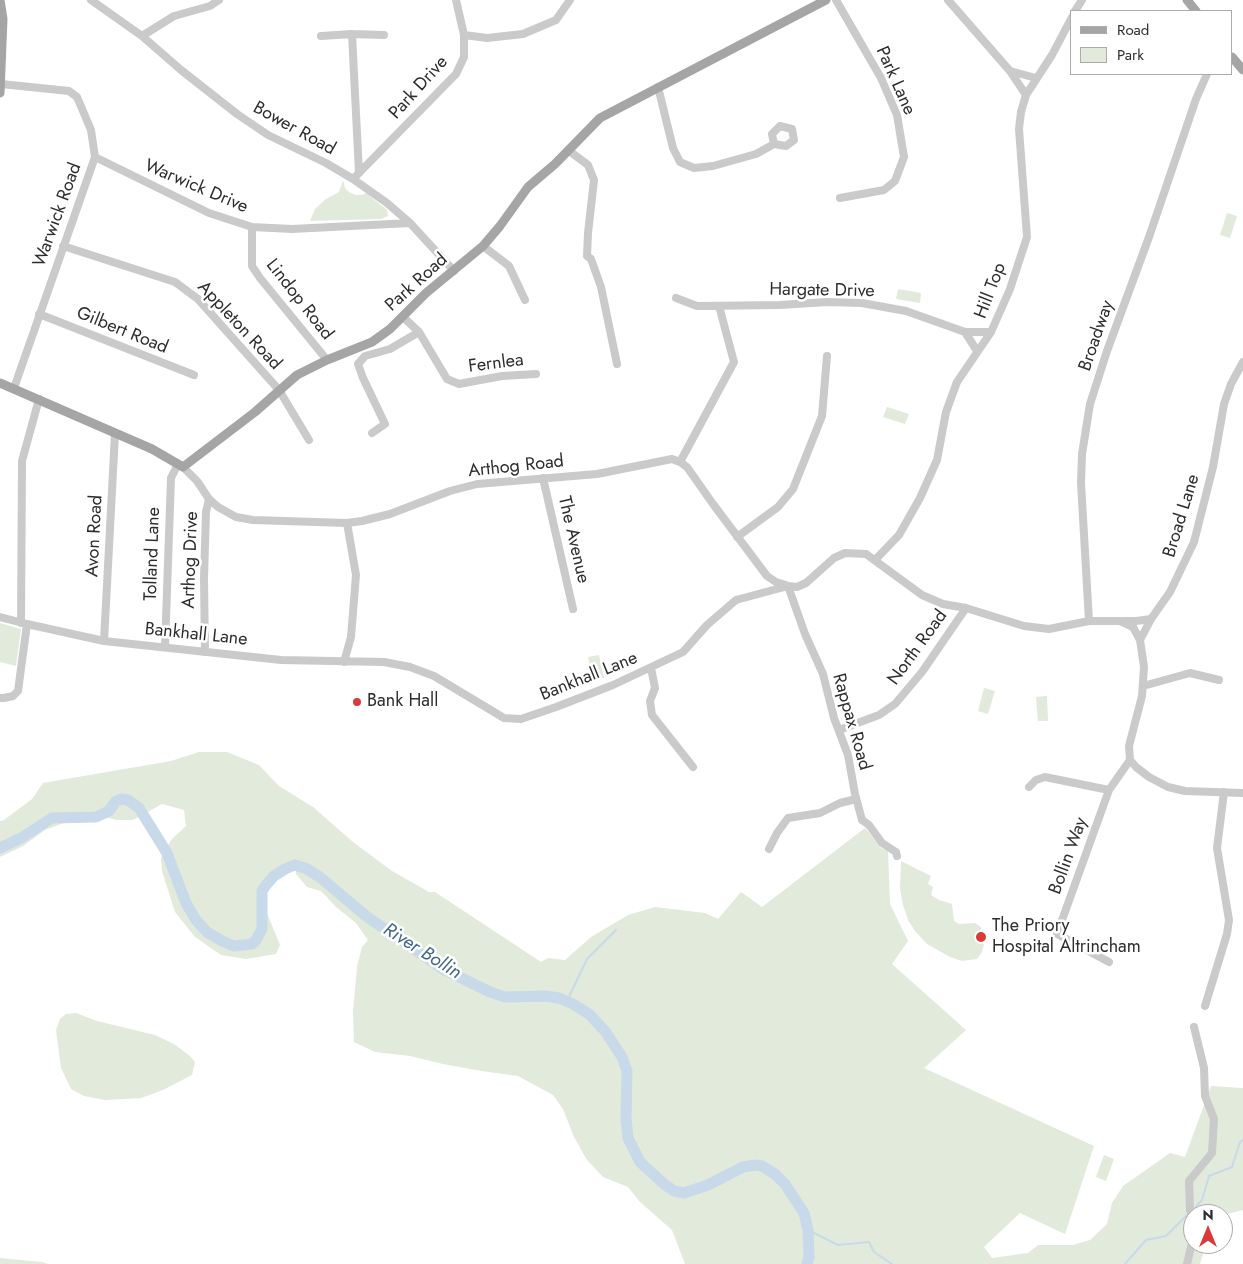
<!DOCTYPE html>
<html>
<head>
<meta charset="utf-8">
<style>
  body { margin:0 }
  #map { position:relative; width:1243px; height:1264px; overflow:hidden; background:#fff; font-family:Jost,sans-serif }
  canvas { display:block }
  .legend { position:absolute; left:1070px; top:10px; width:162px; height:65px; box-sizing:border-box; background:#fff; border:1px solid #ababab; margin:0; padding:6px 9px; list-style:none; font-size:15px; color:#2d2d2d }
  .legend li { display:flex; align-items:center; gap:10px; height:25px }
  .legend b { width:25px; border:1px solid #ababab }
  .north { position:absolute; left:1183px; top:1204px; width:50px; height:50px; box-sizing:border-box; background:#fff; border:1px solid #ababab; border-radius:50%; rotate:0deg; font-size:14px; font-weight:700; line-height:20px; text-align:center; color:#2d2d2d }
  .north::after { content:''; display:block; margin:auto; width:18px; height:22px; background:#da3a38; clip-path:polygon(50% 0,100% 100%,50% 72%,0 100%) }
</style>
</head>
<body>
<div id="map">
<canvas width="1243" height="1264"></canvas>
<ul class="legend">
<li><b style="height:6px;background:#a5a5a5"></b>Road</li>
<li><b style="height:14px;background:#e1eadb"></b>Park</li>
</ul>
<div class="north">N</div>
</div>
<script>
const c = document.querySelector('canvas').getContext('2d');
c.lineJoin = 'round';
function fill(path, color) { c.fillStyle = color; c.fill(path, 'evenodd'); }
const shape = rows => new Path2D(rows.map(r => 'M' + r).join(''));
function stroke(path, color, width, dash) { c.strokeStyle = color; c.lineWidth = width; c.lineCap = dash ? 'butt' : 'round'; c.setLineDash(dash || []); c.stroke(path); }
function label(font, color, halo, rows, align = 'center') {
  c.font = font + ' Jost,sans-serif'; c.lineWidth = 5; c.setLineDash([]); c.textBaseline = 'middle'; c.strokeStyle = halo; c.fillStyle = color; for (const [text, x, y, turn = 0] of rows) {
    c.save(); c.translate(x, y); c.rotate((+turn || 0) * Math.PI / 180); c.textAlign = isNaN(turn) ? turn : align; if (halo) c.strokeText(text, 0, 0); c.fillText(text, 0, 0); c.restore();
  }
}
fill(shape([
  [343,180,345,188,349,192,356,195,362,195,366,193,387,210,388,216,381,219,310,221,315,209,326,199,339,192],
  [1227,213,1237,216,1230,238,1220,235],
  [898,289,921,293,920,303,896,299],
  [887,407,909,414,905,424,883,417],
  [0,623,21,629,16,666,0,662],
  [599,655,604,678,593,680,588,657],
  [984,688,995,691,988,714,978,711],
  [1047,696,1048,721,1038,721,1036,697],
  [199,752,227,752,259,765,279,786,313,807,353,842,392,871,429,892,435,892,541,962,548,958,565,960,591,937,628,915,655,907,705,913,718,919,741,892,762,907,865,828,881,848,888,851,890,904,908,941,892,964,966,1030,924,1068,1094,1146,1065,1234,1020,1213,984,1247,992,1258,1028,1253,1038,1245,1073,1245,1090,1240,1107,1224,1112,1203,1123,1186,1170,1153,1185,1157,1211,1086,1243,1088,1243,1210,1223,1215,1193,1214,1193,1244,1206,1244,1200,1264,685,1264,672,1230,640,1202,628,1187,603,1177,587,1160,574,1137,563,1109,553,1095,518,1076,481,1071,443,1064,410,1056,375,1052,354,1042,353,1012,357,967,362,947,368,940,356,923,336,907,321,891,307,887,296,874,295,866,285,869,266,885,262,901,280,945,276,954,246,959,221,955,195,937,175,912,162,871,161,858,171,840,186,826,184,810,162,804,133,820,116,820,91,813,45,830,23,846,0,857,0,821,4,820,32,799,43,783,171,761],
  [901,861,931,876,928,884,933,887,931,895,939,900,952,904,954,921,959,924,975,923,981,927,984,944,982,952,977,959,962,961,950,957,927,944,915,931,908,920,903,905,900,889],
  [76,1013,97,1021,155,1035,174,1044,190,1056,195,1062,192,1075,163,1090,141,1098,105,1100,84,1096,71,1089,61,1068,56,1030,60,1019,66,1014],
  [1104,1155,1114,1159,1106,1181,1096,1177],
  [0,1258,42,1262,48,1264,0,1264]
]), '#e1eadb');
stroke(shape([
  [567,1001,587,959,616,930],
  [1194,1209,1202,1200,1209,1176,1232,1167,1240,1142,1243,1140],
  [808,1230,838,1245,869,1242,874,1252,892,1264],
  [1125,1264,1146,1240,1166,1236,1188,1214]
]), '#c8d9e9', 2);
stroke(shape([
  [0,848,21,838,52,818,96,817,109,811,116,801,121,799,128,800,139,808,167,853,186,903,196,920,207,932,222,941,234,946,252,944,256,940,262,929,262,891,266,885,274,876,285,869,295,865,307,869,321,878,366,916,443,969,490,992,505,997,545,996,559,998,573,1004,589,1014,605,1031,622,1057,627,1071,626,1119,628,1138,640,1162,664,1184,674,1191,684,1193,708,1185,743,1167,755,1165,762,1166,775,1174,785,1184,804,1213,808,1230,809,1257,807,1264]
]), '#c8d9e9', 11);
stroke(shape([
  [91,0,142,36,181,70,237,114,268,135,326,163,353,179,387,203,410,223,454,271],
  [836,0,881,78,897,115,904,157,895,181,884,190,840,198],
  [948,0,1010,71,1036,78],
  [1075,11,1082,0],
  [352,34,359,173],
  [464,35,487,38,523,34,556,20,570,0],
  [142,36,174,16,210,6,219,0],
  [321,36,352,34,384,35],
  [1010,71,1026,95],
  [1,84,69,91,77,97,91,130,95,157,14,388],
  [658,87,673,148,680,162,694,168,713,166,756,154,774,144,786,146,794,140,792,129,780,126,772,134,774,144],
  [568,150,588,165,594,180,588,233,587,256,591,259,601,287,617,364],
  [95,157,209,213,252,227,292,229,410,223],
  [353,179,456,74,464,57,464,35,456,0],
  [252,227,252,266,260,278,327,360],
  [63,246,175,282,198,299,279,390,309,440],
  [483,246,509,266,525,300],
  [676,298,697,306,780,305,827,302,862,303,906,311,965,332,991,332],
  [39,314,194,375],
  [403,317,419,332,447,379,459,384,502,376,536,374],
  [965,332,977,351],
  [1243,362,1231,384,1224,404,1213,467,1194,542,1170,592,1151,619,1140,640,1144,667,1142,696,1129,746,1130,760,1136,767,1149,777,1168,787,1185,791,1243,793],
  [372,433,385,424,363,378,358,364,365,356,390,349,419,332],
  [680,462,734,362,719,306],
  [183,467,197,481,209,499,218,507,236,517,253,520,347,523,362,521,390,514,450,491,477,484,597,474,672,459,680,462,687,467,713,504,767,576,776,582,786,585],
  [543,478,573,609],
  [737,537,778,507,793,489,822,416,827,356],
  [875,560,899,535,920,498,937,460,946,412,957,382,991,332,1010,289,1027,237,1019,129,1021,112,1026,95,1052,55,1072,17],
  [788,586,805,634,823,674,834,718,848,755,855,794,862,820,869,825,882,843,896,852,897,856],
  [0,617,27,624,104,641,281,660,384,662,410,667,434,676,504,718,521,719,556,707,613,685,683,652,707,625,736,600,788,586,797,587,806,583,834,558,845,553,866,554,922,595,943,604,966,608,1024,626,1049,629,1089,621,1120,621,1133,627,1140,640],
  [1089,621,1081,483,1082,454,1090,404,1107,351,1149,237,1196,99,1207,74],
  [1123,621,1136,621,1151,619],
  [21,623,22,461,39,399],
  [104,641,115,434],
  [165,647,171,478,178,464],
  [205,652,204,578,206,512,209,499],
  [344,662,351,637,356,575,347,523],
  [651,668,655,688,650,701,652,715,693,767],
  [1143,686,1190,673,1219,680],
  [0,698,4,698,13,696,18,691,27,624],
  [839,730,879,715,895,704,922,672,966,608],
  [1029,787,1036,780,1045,777,1109,790],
  [769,849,777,833,788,818,820,813,840,803,856,799],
  [1109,962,1057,934,1109,790,1130,760],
  [1205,1006,1227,934,1229,920,1217,848,1224,792],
  [1190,1210,1189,1181,1212,1153,1214,1119,1205,1096,1204,1068,1194,1027],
  [1191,1213,1193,1231],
  [1187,1264,1193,1239]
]), '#cacaca', 8);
stroke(shape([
  [1187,0,1196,11],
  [1232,57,1243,70],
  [0,93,3,19,0,0],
  [0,383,152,449,183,467,255,412,297,375,327,360,372,342,390,329,426,293,483,246,500,226,528,187,555,164,600,118,826,0]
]), '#a5a5a5', 9);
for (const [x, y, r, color] of [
  [357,702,5,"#da3a38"],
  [981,937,6,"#da3a38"]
]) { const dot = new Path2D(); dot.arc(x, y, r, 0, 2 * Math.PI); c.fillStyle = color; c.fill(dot); stroke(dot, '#fff', 2); }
label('18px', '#2d2d2d', '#fff', [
  ["Park Lane",895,81,66],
  ["Park Drive",419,88,-48],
  ["Bower Road",294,129,29],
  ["Warwick Drive",196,187,23],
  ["Warwick Road",58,215,-70],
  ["Park Road",417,283,-42],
  ["Hargate Drive",822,291,1],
  ["Hill Top",991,291,-69],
  ["Lindop Road",299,300,52],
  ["Appleton Road",239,326,47],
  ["Gilbert Road",122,331,22],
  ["Broadway",1097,336,-71],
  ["Fernlea",496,364,-7],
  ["Arthog Road",516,467,-6],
  ["Broad Lane",1182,516,-73],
  ["Avon Road",95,536,-87],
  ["The Avenue",573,540,77],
  ["Tolland Lane",153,554,-88],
  ["Arthog Drive",191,560,-88],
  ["Bankhall Lane",196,635,6],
  ["North Road",918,648,-54],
  ["Bankhall Lane",589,677,-22],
  ["Rappax Road",851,722,74],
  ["Bollin Way",1069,856,-70]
]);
label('18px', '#2d2d2d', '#fff', [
  ["Bank Hall",367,702],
  ["The Priory",992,927],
  ["Hospital Altrincham",992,948]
], 'left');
label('italic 19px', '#406689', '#fff', [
  ["River Bollin",422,952,32]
]);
</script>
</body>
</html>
